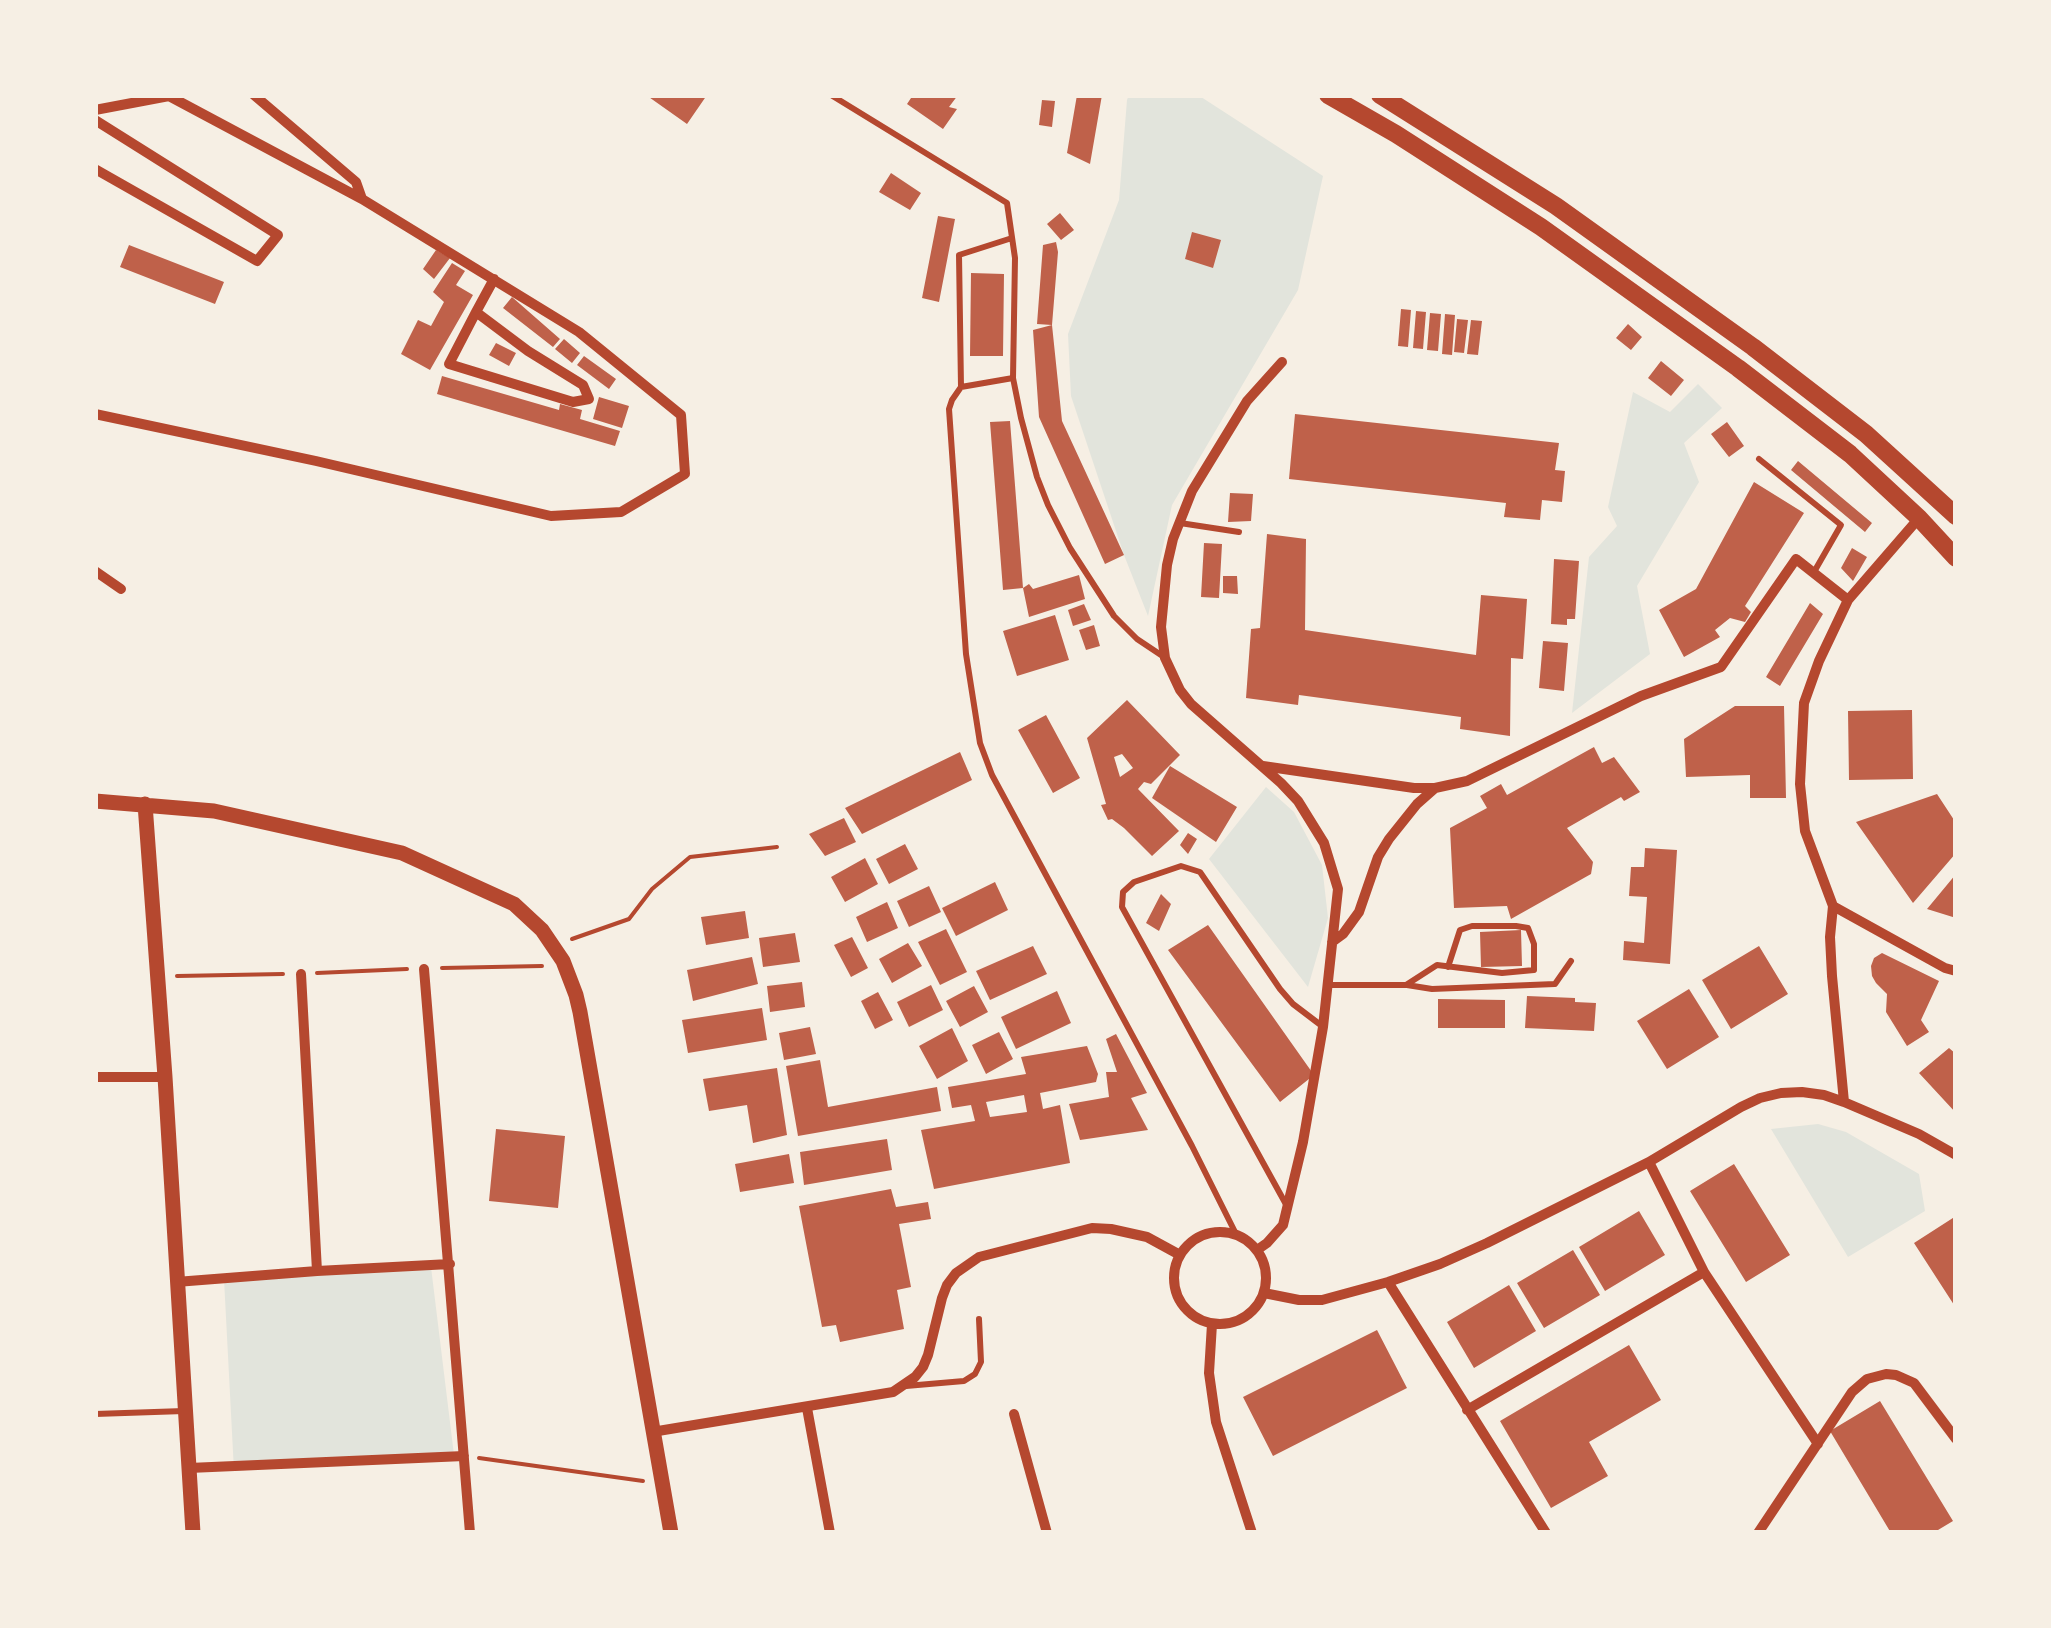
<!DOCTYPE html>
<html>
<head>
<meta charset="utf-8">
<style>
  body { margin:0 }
  #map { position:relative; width:2051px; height:1628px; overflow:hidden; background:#f6efe4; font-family:"Sofia Sans Condensed",sans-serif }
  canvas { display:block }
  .frame { position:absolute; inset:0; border:98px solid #f6efe4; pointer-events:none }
</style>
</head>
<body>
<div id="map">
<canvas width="2051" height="1628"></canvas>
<div class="frame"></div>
</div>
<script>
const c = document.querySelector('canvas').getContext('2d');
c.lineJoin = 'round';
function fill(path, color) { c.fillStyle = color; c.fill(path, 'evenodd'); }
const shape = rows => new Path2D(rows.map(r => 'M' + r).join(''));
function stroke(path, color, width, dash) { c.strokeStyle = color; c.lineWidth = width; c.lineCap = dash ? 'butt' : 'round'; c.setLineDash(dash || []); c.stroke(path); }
fill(shape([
  [1129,95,1198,95,1323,176,1298,290,1172,505,1148,616,1124,555,1071,396,1068,334,1119,200,1127,100],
  [1698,384,1722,408,1684,443,1699,482,1637,586,1650,654,1572,713,1589,557,1617,526,1608,507,1633,392,1670,412],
  [1266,787,1294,812,1322,865,1328,918,1308,987,1209,859],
  [1818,1124,1846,1132,1919,1174,1925,1211,1848,1257,1771,1129],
  [431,1267,454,1455,234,1471,224,1279]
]), '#e2e4dc');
fill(shape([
  [646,95,707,95,687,124],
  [913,95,958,95,949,107,957,109,943,129,907,104],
  [1077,95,1102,95,1090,164,1067,153],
  [1042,100,1055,101,1052,127,1039,125],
  [891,173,921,193,910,210,879,192],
  [1060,213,1074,230,1061,240,1047,224],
  [938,216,955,219,939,302,922,298],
  [1192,232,1221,240,1213,268,1185,259],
  [1056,242,1058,252,1052,325,1062,421,1124,555,1105,564,1039,417,1033,330,1052,325,1037,324,1043,245],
  [129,245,224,282,215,304,120,267],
  [436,250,450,258,434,279,423,269],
  [452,263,465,271,456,285,473,295,430,370,401,354,418,320,431,326,444,302,433,292],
  [971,273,1004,274,1003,356,970,356],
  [512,297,560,339,553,347,503,308],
  [1401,309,1411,310,1408,347,1398,346],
  [1416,311,1426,312,1423,349,1413,348],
  [1430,313,1441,314,1438,351,1427,350],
  [1445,314,1455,315,1452,355,1442,354],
  [1457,319,1468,320,1464,353,1454,352],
  [1471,320,1482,321,1478,355,1467,354],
  [1628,324,1642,337,1631,350,1616,338],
  [564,339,580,353,572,363,555,349],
  [496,343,516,353,509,366,489,355],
  [584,356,616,379,609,389,577,365],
  [1661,361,1684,380,1671,396,1648,378],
  [442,376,559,410,560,404,582,410,580,419,620,431,615,446,437,394],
  [599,397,629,406,622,428,593,419],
  [1295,414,1559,443,1555,470,1565,471,1562,502,1542,500,1540,520,1504,517,1506,503,1289,479],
  [1010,421,1023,588,1003,590,990,422],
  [1727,422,1744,446,1729,457,1711,434],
  [1798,461,1872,523,1865,532,1791,470],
  [1754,482,1804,513,1745,606,1751,612,1745,622,1730,618,1715,630,1720,637,1684,657,1659,610,1696,589],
  [1230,493,1253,494,1251,521,1228,522],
  [1267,534,1306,539,1305,630,1476,655,1481,595,1527,599,1523,659,1511,658,1510,736,1460,729,1461,717,1299,695,1298,705,1246,698,1251,629,1260,628],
  [1204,543,1222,544,1219,598,1201,597],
  [1852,548,1867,557,1853,581,1841,568],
  [1554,559,1579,561,1575,619,1567,619,1567,625,1551,624],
  [1079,575,1085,599,1029,617,1023,588,1029,584,1033,589],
  [1223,576,1237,576,1238,594,1223,593],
  [1810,603,1823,614,1780,686,1766,677],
  [1084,604,1091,620,1073,626,1068,610],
  [1055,615,1069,660,1017,676,1003,631],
  [1094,625,1100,646,1086,650,1079,630],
  [1543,641,1568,643,1564,691,1539,688],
  [1127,700,1180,755,1151,784,1144,782,1138,789,1179,831,1152,856,1124,828,1112,819,1108,820,1101,805,1106,804,1087,738],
  [1122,754,1133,768,1120,777,1114,757],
  [1735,706,1784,706,1786,798,1750,798,1750,775,1686,777,1684,739],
  [1912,710,1913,779,1849,780,1848,711],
  [1046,715,1080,778,1053,793,1018,730],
  [1594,747,1602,763,1614,757,1640,792,1624,801,1621,797,1567,828,1593,862,1591,874,1511,919,1507,906,1454,908,1450,828,1487,808,1480,796,1501,784,1507,795],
  [960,752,972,780,862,834,845,808],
  [1170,766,1237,807,1216,842,1152,798],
  [1937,794,1956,823,1956,853,1913,903,1856,822],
  [844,818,856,842,825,856,809,834],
  [1188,833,1197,839,1188,854,1180,845],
  [905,844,918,869,889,884,876,859],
  [1645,848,1677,850,1670,964,1623,960,1624,941,1644,943,1647,897,1629,896,1631,867,1644,867],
  [865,858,878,884,845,902,831,877],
  [1956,874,1956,918,1927,909],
  [995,882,1008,910,956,936,942,908],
  [929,886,941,912,909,927,897,901],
  [1161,894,1171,904,1159,931,1146,923],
  [887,902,898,928,867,942,856,917],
  [745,911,749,938,706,945,701,917],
  [1208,925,1314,1075,1280,1102,1168,950],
  [946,929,967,972,940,985,918,942],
  [1521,930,1522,966,1481,967,1480,932],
  [795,933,800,962,763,967,759,938],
  [852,937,868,968,851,977,834,945],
  [908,943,922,966,892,983,879,959],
  [1033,946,1047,974,990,1000,976,971],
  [1759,946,1788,994,1731,1029,1702,980],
  [1882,953,1939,981,1921,1020,1929,1032,1907,1046,1886,1012,1887,994,1876,983,1872,976,1871,966,1874,958],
  [752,957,758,984,693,1001,687,970],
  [802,982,805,1007,770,1012,767,986],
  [931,985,943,1010,909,1027,897,1002],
  [974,986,988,1012,960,1027,946,1001],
  [1689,989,1719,1037,1667,1069,1637,1021],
  [1057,991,1071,1023,1016,1049,1001,1017],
  [878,992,893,1020,875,1029,861,1001],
  [1527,996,1575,998,1575,1002,1596,1003,1594,1031,1525,1028],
  [1438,999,1505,1000,1505,1028,1438,1028],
  [762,1008,767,1040,688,1053,682,1020],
  [810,1027,816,1054,784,1060,779,1033],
  [952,1028,968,1061,937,1079,919,1046],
  [999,1032,1013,1059,986,1074,972,1045],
  [1116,1034,1147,1093,1131,1098,1148,1130,1080,1140,1069,1104,1109,1097,1106,1072,1117,1072,1106,1039],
  [1087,1046,1098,1074,1096,1082,1040,1093,1043,1109,1060,1105,1070,1163,934,1189,921,1130,975,1121,971,1105,952,1108,948,1087,1026,1074,1021,1057],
  [1024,1095,1027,1112,990,1117,986,1102],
  [1949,1048,1956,1054,1956,1113,1919,1073],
  [820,1060,828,1107,937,1087,941,1111,798,1136,786,1066],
  [777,1068,787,1135,753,1143,747,1105,709,1111,703,1079],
  [496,1129,565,1136,558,1208,489,1201],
  [887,1139,892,1170,804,1185,800,1152],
  [789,1154,794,1183,740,1192,735,1164],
  [1734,1164,1790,1255,1746,1282,1690,1191],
  [891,1189,896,1207,928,1202,931,1219,899,1224,911,1287,897,1290,904,1329,840,1342,836,1325,822,1327,799,1206],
  [1639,1211,1665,1255,1605,1291,1579,1247],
  [1956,1216,1956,1308,1914,1243],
  [1573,1250,1600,1295,1544,1328,1517,1283],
  [1509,1285,1536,1331,1474,1368,1447,1322],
  [1377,1330,1407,1388,1273,1456,1243,1397],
  [1629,1345,1661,1400,1589,1442,1608,1476,1551,1508,1500,1421],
  [1880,1401,1953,1521,1933,1533,1891,1533,1830,1431]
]), '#bf614a');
stroke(shape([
  [572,939,629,919,652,889,690,857,777,847],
  [442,968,542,966],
  [317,973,407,969],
  [177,976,283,974],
  [479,1458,643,1481]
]), '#b5482f', 4);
stroke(shape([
  [831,95,1007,203,1015,258,1013,378,1021,418,1037,477,1048,505,1070,548,1114,616,1137,639,1164,657],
  [1013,378,961,387,952,400,949,409,966,654,980,743,992,775,1192,1146,1236,1234],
  [961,387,959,255,1012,238],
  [1759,459,1841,525,1814,572],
  [1180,523,1239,532],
  [1328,985,1406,985,1437,965,1502,973,1534,970,1534,944,1528,928,1516,926,1472,926,1460,930,1448,967],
  [1407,985,1432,989,1555,984,1571,961],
  [1288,1208,1122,907,1123,892,1134,882,1181,866,1200,872,1280,989,1293,1004,1322,1026],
  [906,1386,964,1381,975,1374,981,1362,979,1319],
  [95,1414,184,1411]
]), '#b5482f', 6);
stroke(shape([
  [254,95,356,182,362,199],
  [95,110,169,96,362,199,579,332,681,415,685,474,621,512,551,516,316,461,95,414],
  [95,120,278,235,257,261,95,169],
  [476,312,528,351,583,385,589,399,573,402,449,364,476,312,494,279],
  [95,571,121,589],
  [1263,766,1414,788,1435,788,1467,781,1641,696,1721,667,1796,559,1848,600],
  [1833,906,1945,968,1956,971],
  [1332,942,1343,934,1359,912,1378,857,1389,839,1417,804,1434,789],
  [424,969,470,1533],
  [301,974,317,1271],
  [95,1077,165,1077],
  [1844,1102,1832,976,1830,937,1833,906,1805,831,1800,784,1804,703,1819,661,1848,600,1919,518],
  [1649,1162,1704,1272,1818,1444],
  '1174 1278a46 46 0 1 1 92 0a46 46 0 1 1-92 0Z',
  [1257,1250,1267,1243,1283,1225,1303,1142,1323,1027,1338,889,1324,843,1298,801,1281,783,1191,704,1180,690,1165,658,1161,627,1167,565,1173,539,1192,491,1247,401,1282,362],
  [176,1282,317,1271,450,1264],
  [1388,1282,1546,1533],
  [1264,1293,1299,1300,1322,1300,1388,1282,1440,1264,1487,1243,1649,1162,1741,1107,1760,1098,1781,1093,1802,1092,1824,1095,1844,1102,1919,1134,1956,1155],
  [1212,1324,1209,1373,1216,1422,1252,1533],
  [807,1408,830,1533],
  [1467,1410,1704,1272],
  [1014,1414,1047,1533],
  [652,1432,893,1392,915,1377,923,1367,928,1355,942,1298,947,1285,956,1273,979,1257,1092,1228,1111,1229,1147,1237,1180,1255],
  [189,1468,464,1456],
  [1758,1533,1852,1392,1867,1379,1886,1374,1896,1375,1914,1383,1956,1439]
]), '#b5482f', 10);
stroke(shape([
  [95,801,214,811,402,853,514,904,542,930,563,961,576,995,580,1012,671,1533],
  [145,804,165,1077,193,1533]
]), '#b5482f', 15);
stroke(shape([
  [1328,95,1396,134,1541,227,1738,368,1850,454,1919,518,1956,558],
  [1380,95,1556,206,1753,347,1866,434,1956,516]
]), '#b5482f', 18);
</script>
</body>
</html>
